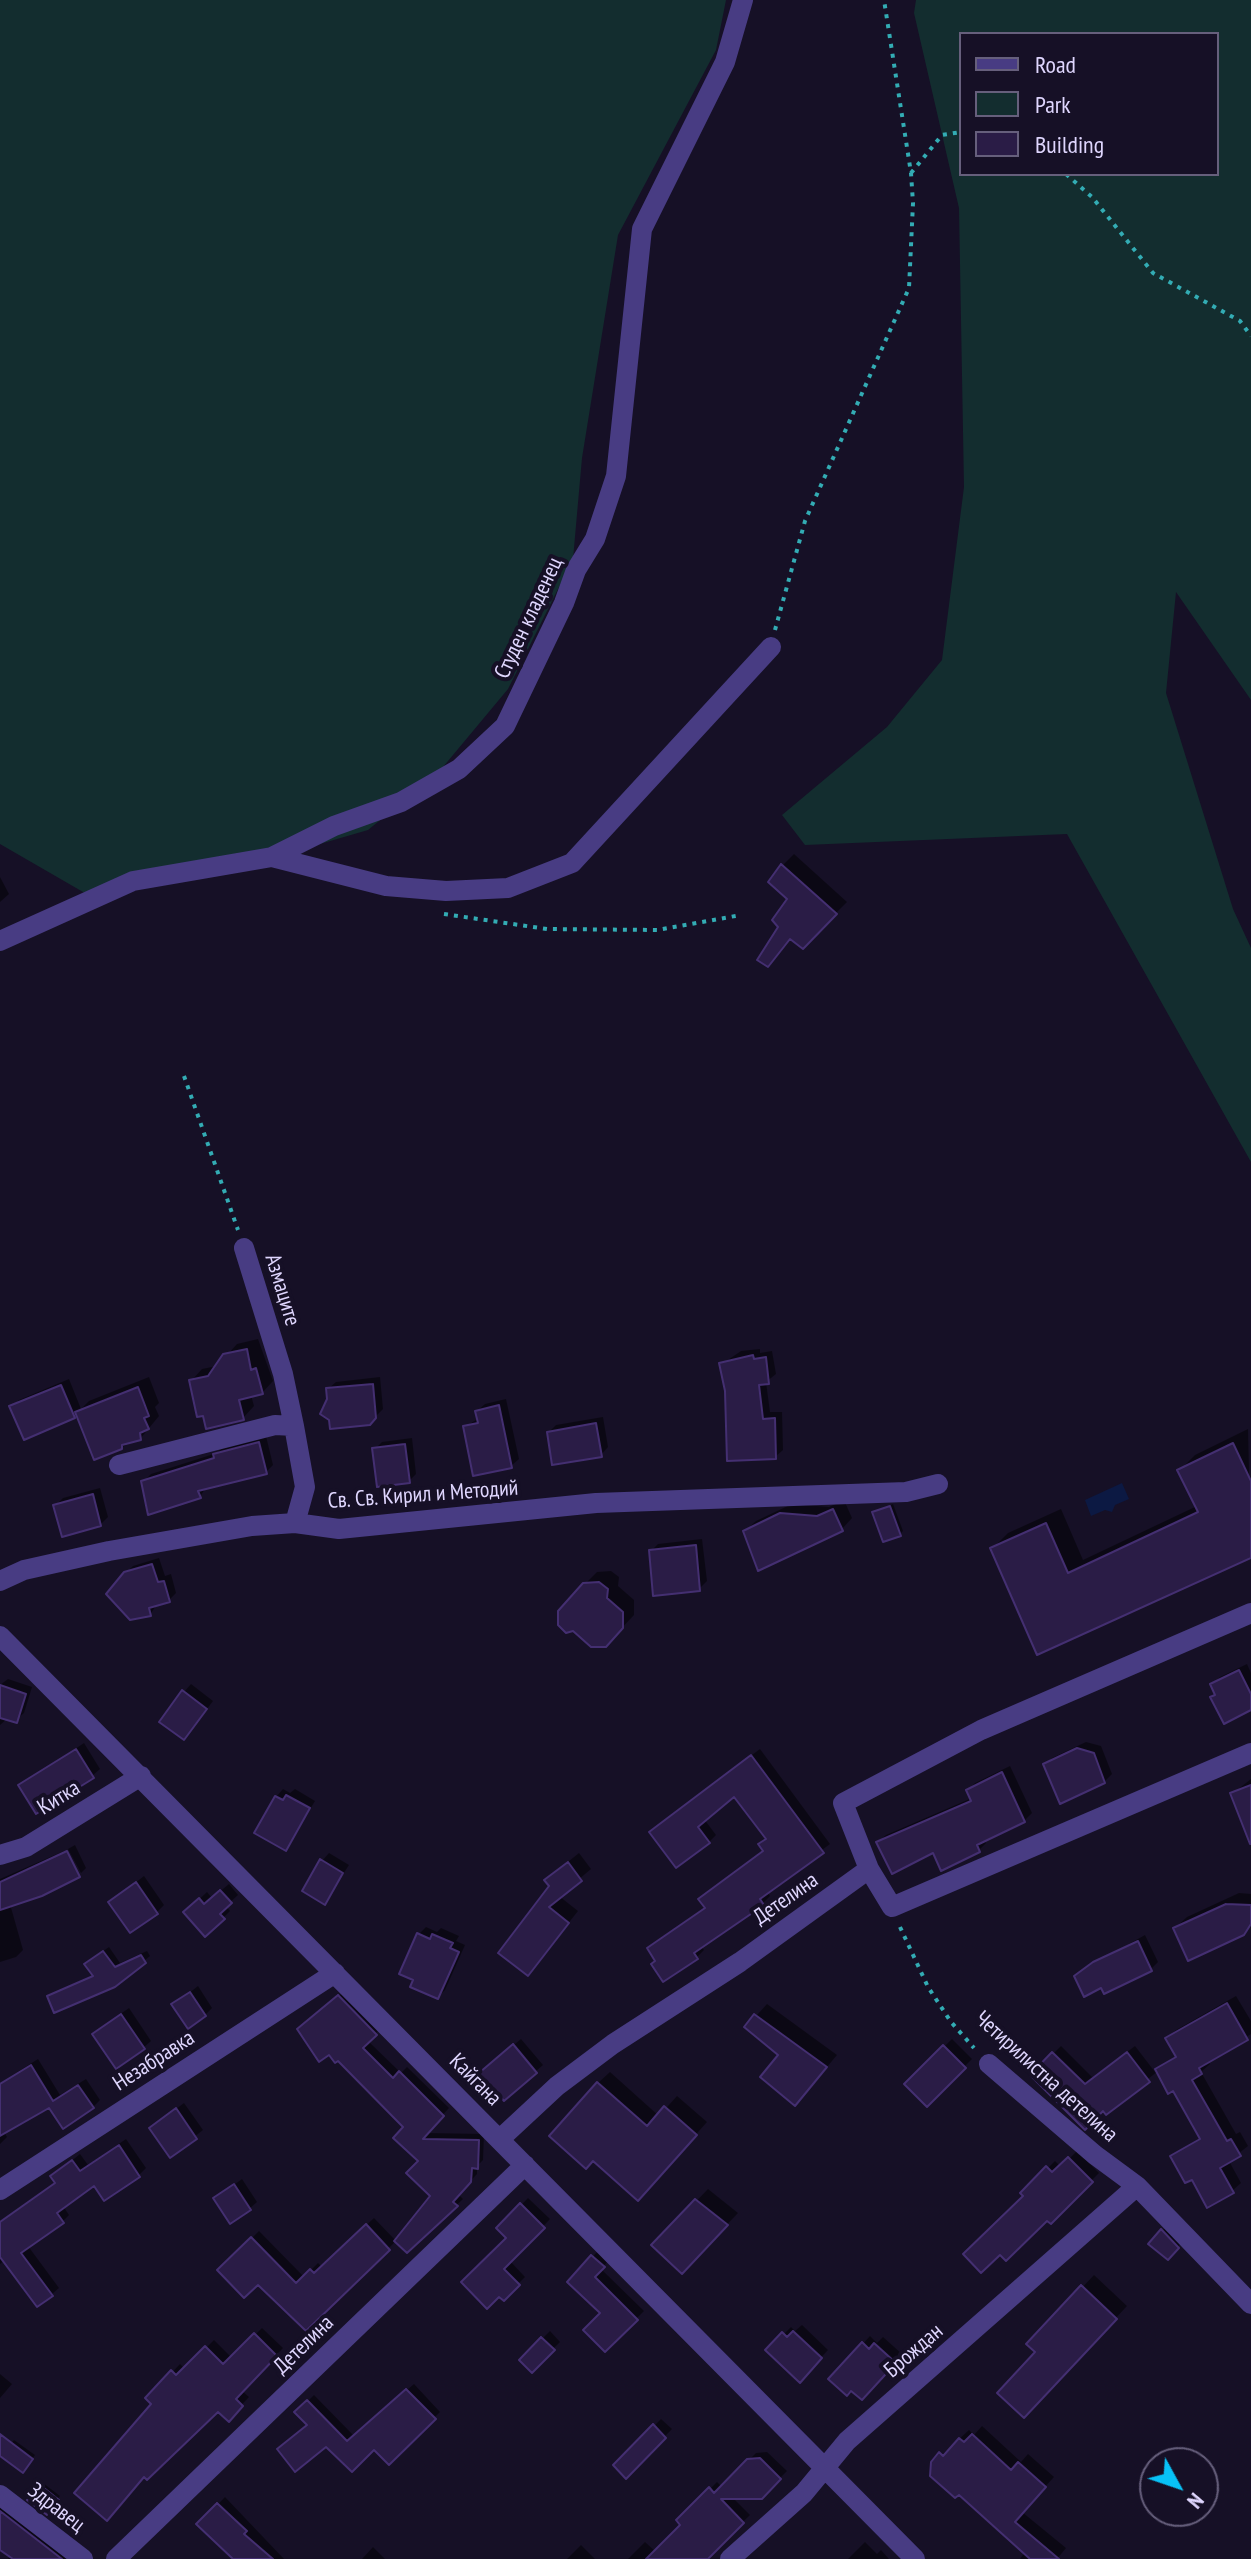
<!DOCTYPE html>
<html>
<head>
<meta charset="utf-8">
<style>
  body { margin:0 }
  #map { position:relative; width:1251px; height:2559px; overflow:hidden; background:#161026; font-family:"PT Sans Narrow",sans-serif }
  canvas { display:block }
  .legend { position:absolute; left:959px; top:32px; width:260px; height:144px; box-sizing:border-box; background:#161026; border:2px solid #665f7c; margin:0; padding:10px 14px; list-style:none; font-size:24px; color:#dfd6fe }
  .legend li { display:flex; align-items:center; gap:16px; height:40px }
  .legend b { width:40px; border:2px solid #665f7c }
  .north { position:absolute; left:1139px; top:2447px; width:80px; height:80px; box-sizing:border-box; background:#161026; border:2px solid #665f7c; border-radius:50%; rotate:130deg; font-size:22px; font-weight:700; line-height:32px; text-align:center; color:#dfd6fe }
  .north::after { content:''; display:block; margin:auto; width:28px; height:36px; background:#08c2f7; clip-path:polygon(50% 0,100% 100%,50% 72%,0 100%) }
</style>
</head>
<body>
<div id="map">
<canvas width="1251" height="2559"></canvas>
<ul class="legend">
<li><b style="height:10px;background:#483c83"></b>Road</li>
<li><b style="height:22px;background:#132d2f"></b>Park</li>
<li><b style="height:22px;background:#2a1c46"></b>Building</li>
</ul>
<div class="north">N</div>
</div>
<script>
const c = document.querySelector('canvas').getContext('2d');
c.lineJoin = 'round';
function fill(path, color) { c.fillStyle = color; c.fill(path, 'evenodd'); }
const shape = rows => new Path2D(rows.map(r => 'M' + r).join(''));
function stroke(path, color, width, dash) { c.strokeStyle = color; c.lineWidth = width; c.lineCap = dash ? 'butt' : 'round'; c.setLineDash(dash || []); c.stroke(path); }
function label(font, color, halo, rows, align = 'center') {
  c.font = font + ' "PT Sans Narrow",sans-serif'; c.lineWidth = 8; c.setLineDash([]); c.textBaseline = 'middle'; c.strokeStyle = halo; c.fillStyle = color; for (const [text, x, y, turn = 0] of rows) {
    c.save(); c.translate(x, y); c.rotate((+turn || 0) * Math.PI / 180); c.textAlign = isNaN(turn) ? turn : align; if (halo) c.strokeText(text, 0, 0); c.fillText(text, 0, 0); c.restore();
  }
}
fill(shape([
  [0,0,726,0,716,50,618,235,582,458,573,559,508,689,438,773,368,830,241,867,90,896,0,844],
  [916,0,1251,0,1251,700,1176,592,1166,693,1233,909,1251,948,1251,1162,1067,834,805,845,782,815,887,727,942,660,964,487,959,208,914,13],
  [961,34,1217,34,1217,174,961,174]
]), '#132d2f');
fill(shape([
  [1122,1483,1129,1499,1115,1505,1112,1512,1105,1510,1091,1516,1085,1500]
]), '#0c1943');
fill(shape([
  [794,854,847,902,803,946,792,937,768,965,789,899,782,866],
  [0,877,9,894,0,902],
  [258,1339,273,1381,262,1393,251,1395,254,1406,243,1418,191,1381,202,1369,217,1366,237,1344],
  [760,1349,760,1353,772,1351,776,1374,766,1382,770,1412,782,1412,783,1450,775,1457,727,1391,722,1364,741,1351],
  [149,1377,159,1403,155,1407,159,1416,140,1439,120,1448,78,1413,74,1417,12,1407,19,1400,69,1379,81,1409,89,1401],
  [380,1377,383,1409,369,1423,329,1400,328,1389,336,1382],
  [506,1399,519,1459,511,1466,465,1427,479,1418,477,1411,485,1404],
  [603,1417,608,1447,601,1455,549,1432,556,1425],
  [1248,1429,1251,1555,1038,1653,992,1549,1008,1533,1061,1509,1083,1560,1197,1506,1180,1470,1195,1455],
  [266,1436,273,1465,266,1472,206,1487,200,1497,144,1481,151,1474,217,1453,222,1448],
  [412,1438,416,1474,409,1481,375,1449,382,1442],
  [100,1488,108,1517,100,1525,56,1505,63,1498],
  [844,1500,852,1518,842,1529,745,1531,756,1521,792,1504,829,1507],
  [893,1504,903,1531,900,1534,875,1512],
  [702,1539,707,1581,699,1589,651,1551,658,1544],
  [159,1558,165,1576,171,1574,176,1593,169,1600,157,1604,150,1615,125,1574,133,1566],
  [611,1571,619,1577,618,1586,634,1600,634,1615,617,1633,585,1584,597,1572],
  [1247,1664,1251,1673,1251,1708,1213,1697,1216,1693,1212,1685,1220,1677],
  [8,1679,32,1687,24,1713,16,1720,8,1718,0,1725,0,1685],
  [191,1684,213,1701,191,1730,184,1692],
  [1086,1742,1101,1746,1112,1774,1104,1782,1045,1765,1052,1758],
  [84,1743,100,1769,92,1776,21,1785],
  [760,1749,830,1844,767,1891,770,1896,763,1903,701,1946,704,1950,697,1957,657,1960,649,1948,707,1907,701,1899,765,1850,767,1838,735,1794,704,1819,716,1835,709,1842,659,1825],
  [1010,1766,1032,1813,1024,1821,984,1839,986,1843,979,1850,934,1850,878,1842,886,1835,972,1798,968,1790,975,1783],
  [1251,1779,1251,1841,1232,1794],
  [283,1789,290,1793,295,1789,315,1801,286,1849,276,1797],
  [75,1845,86,1868,81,1873,68,1849],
  [64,1851,77,1875,10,1904,23,1950,16,1957,0,1962,0,1879],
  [329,1853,349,1865,325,1902,322,1861],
  [579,1853,591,1869,559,1896,578,1911,528,1974,558,1870],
  [144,1876,164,1905,157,1912,111,1902],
  [229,1884,238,1895,226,1906,230,1911,223,1918,193,1905,207,1892,212,1898],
  [1239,1893,1251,1894,1251,1925,1243,1934,1175,1928,1187,1917],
  [426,1927,437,1932,441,1928,459,1936,456,1941,465,1945,445,1990,438,1997,419,1934],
  [1145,1935,1158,1962,1151,1969,1084,1969],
  [109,1947,120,1963,147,1951,150,1956,144,1961,50,1996,94,1974,92,1959],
  [198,1986,212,2008,205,2015,174,2005],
  [346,1990,382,2027,368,2041,401,2073,407,2067,449,2108,426,2133,484,2134,483,2160,477,2166,477,2174,458,2194,463,2199,408,2251,432,2196,421,2161,405,2127,306,2023],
  [1236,1996,1251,2021,1251,2034,1208,2061,1210,2064,1201,2072,1236,2134,1240,2132,1248,2146,1229,2161,1241,2183,1232,2191,1172,2156,1201,2137,1174,2088,1158,2071,1107,2112,1032,2075,1061,2046,1093,2078,1135,2046,1155,2072,1177,2055,1167,2038,1176,2030],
  [767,2004,837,2055,806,2092,781,2055,747,2026],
  [129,2008,151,2041,143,2048,102,2027],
  [521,2039,543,2065,535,2072,489,2066],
  [952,2039,972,2059,927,2104,906,2084],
  [38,2059,60,2095,86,2079,100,2100,93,2107,49,2105,4,2132,7,2137,0,2144,0,2083],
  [610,2072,659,2116,677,2096,707,2122,649,2187,598,2083],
  [184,2103,203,2130,171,2155,151,2128],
  [126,2139,146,2168,139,2175,95,2183,63,2206,69,2215,62,2222,28,2246,59,2288,52,2294,5,2260,0,2264,0,2221,56,2182,53,2176,80,2154,88,2165],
  [1077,2151,1099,2173,1051,2221,1023,2193,1055,2161,1061,2167],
  [242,2179,257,2202,249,2209,216,2198],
  [708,2189,738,2213,693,2260,654,2245],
  [528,2198,550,2219,510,2261,525,2277,504,2298,499,2294,509,2238,499,2228],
  [374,2218,396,2241,306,2328,258,2282,220,2270,259,2231,304,2277,318,2263,322,2267],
  [1169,2224,1184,2239,1175,2251,1162,2231],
  [600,2249,610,2259,601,2269,644,2311,605,2350,603,2313,569,2281],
  [1094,2275,1127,2306,1036,2404,1038,2352,1029,2344],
  [802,2325,828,2350,800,2380,768,2350,791,2327,795,2331],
  [262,2328,283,2348,242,2391,249,2397,228,2419,218,2409,154,2404,148,2398,180,2364,185,2369,214,2340,232,2358],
  [550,2331,560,2342,532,2370,521,2360],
  [870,2336,877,2343,883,2337,902,2354,869,2390,852,2388,831,2379],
  [0,2374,12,2384,0,2398],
  [414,2384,440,2412,389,2462,374,2447,352,2470,297,2412,314,2395,354,2436],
  [661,2419,672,2429,626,2476,616,2465],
  [982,2426,1021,2462,1028,2454,1054,2477,1022,2512,1066,2548,1057,2559,1020,2559,1025,2552,933,2463,969,2430,974,2435],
  [14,2440,35,2455,26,2467,2,2455],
  [767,2452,787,2471,761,2497,732,2497,750,2515,706,2558,628,2559,645,2542,656,2552,683,2525,679,2520,717,2482,722,2487,756,2453],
  [43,2483,60,2496,47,2512,40,2486],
  [225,2497,284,2559,236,2559,199,2524],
  [8,2505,79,2559,8,2559,11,2555,0,2548,0,2508],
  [865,2542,877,2554,881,2550,889,2559,848,2559],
  [581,2545,595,2559,567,2559],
  [373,2547,385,2559,362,2559]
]), '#0007');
const building = shape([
  [781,864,837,914,803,949,790,939,768,967,757,960,778,927,772,920,787,899,768,882,781,864],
  [247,1349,251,1370,256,1368,263,1394,239,1400,244,1420,206,1429,203,1416,197,1417,189,1380,208,1376,223,1354,247,1349],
  [753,1355,754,1359,766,1357,769,1384,759,1385,763,1419,775,1418,776,1459,727,1461,725,1391,719,1363,753,1355],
  [373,1384,376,1418,370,1425,330,1429,329,1420,320,1414,327,1399,326,1388,373,1384],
  [61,1385,75,1418,24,1440,9,1406,61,1385],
  [138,1387,149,1416,144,1418,149,1429,140,1433,141,1440,122,1445,122,1449,94,1460,75,1412,138,1387],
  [499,1405,512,1468,473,1476,463,1426,478,1423,475,1411,499,1405],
  [596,1423,602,1457,552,1465,547,1432,596,1423],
  [259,1442,267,1474,198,1491,201,1498,148,1515,141,1481,214,1458,213,1454,259,1442],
  [1233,1443,1251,1481,1251,1558,1037,1655,990,1548,1046,1523,1068,1573,1198,1512,1177,1470,1233,1443],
  [405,1444,410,1483,377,1487,372,1448,405,1444],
  [93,1494,101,1526,62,1537,53,1505,93,1494],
  [890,1506,901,1536,883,1542,872,1512,890,1506],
  [833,1509,843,1531,758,1571,743,1531,780,1513,817,1516,833,1509],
  [696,1545,700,1591,653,1596,649,1550,696,1545],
  [152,1564,158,1582,164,1581,170,1602,149,1608,151,1616,130,1620,106,1594,124,1572,152,1564],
  [599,1582,608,1589,607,1598,623,1612,623,1628,606,1647,591,1647,573,1631,566,1633,558,1625,558,1611,583,1583,599,1582],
  [1239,1670,1251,1694,1251,1710,1224,1724,1210,1697,1215,1695,1210,1684,1239,1670],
  [0,1685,26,1694,17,1723,0,1718,0,1685],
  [182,1690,207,1709,184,1740,159,1722,182,1690],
  [1077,1748,1094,1753,1105,1783,1060,1804,1043,1764,1077,1748],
  [76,1749,94,1778,36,1814,18,1785,76,1749],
  [751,1755,824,1853,760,1899,764,1905,694,1953,698,1959,663,1982,651,1964,655,1961,647,1948,705,1908,698,1899,763,1851,758,1844,766,1839,734,1797,698,1827,710,1843,676,1868,649,1832,751,1755],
  [1002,1772,1025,1822,977,1845,980,1852,941,1871,933,1853,892,1874,876,1842,971,1801,966,1790,1002,1772],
  [1251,1785,1251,1844,1250,1844,1230,1793,1251,1785],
  [286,1795,310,1808,286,1851,254,1833,275,1796,283,1800,286,1795],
  [67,1851,80,1877,42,1896,0,1910,0,1882,67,1851],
  [320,1859,343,1873,325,1905,302,1891,320,1859],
  [568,1862,582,1881,549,1907,569,1923,528,1976,498,1953,549,1886,544,1880,568,1862],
  [136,1882,158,1914,130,1933,108,1902,136,1882],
  [220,1890,232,1903,220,1914,225,1919,205,1937,183,1912,199,1898,204,1904,220,1890],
  [1226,1904,1251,1905,1251,1924,1244,1935,1188,1961,1173,1928,1226,1904],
  [417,1933,430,1939,432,1934,453,1943,450,1948,459,1952,438,1999,410,1987,413,1980,399,1974,417,1933],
  [1138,1941,1152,1971,1104,1994,1101,1988,1084,1997,1074,1976,1093,1962,1138,1941],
  [103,1951,115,1967,141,1955,146,1963,115,1987,54,2013,47,1996,93,1976,84,1964,103,1951],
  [190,1992,206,2016,188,2029,171,2004,190,1992],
  [338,1995,377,2035,363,2048,393,2078,399,2071,444,2116,423,2139,479,2140,478,2169,472,2168,471,2182,453,2202,458,2206,407,2253,394,2241,430,2196,406,2173,418,2161,393,2138,403,2127,338,2061,335,2063,329,2055,319,2062,297,2029,338,1995],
  [1227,2003,1248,2040,1199,2068,1202,2074,1192,2080,1227,2141,1231,2139,1241,2156,1220,2168,1234,2193,1207,2208,1192,2180,1185,2183,1170,2156,1200,2139,1173,2091,1168,2094,1155,2069,1176,2057,1165,2038,1227,2003],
  [121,2014,145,2049,116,2069,92,2034,121,2014],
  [754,2014,827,2067,795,2106,760,2077,778,2055,744,2027,754,2014],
  [513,2044,537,2073,504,2101,479,2073,513,2044],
  [943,2045,966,2068,927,2107,904,2084,943,2045],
  [1052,2052,1085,2084,1127,2052,1150,2082,1106,2115,1103,2111,1085,2130,1030,2075,1052,2052],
  [31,2065,53,2101,78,2085,94,2108,63,2129,49,2108,0,2136,0,2084,31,2065],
  [597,2082,647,2126,664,2106,697,2135,638,2201,593,2161,586,2169,549,2136,597,2082],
  [176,2108,197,2139,170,2158,149,2128,176,2108],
  [119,2145,140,2177,104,2201,94,2186,57,2213,64,2223,21,2253,53,2296,37,2307,0,2257,0,2222,55,2183,50,2176,72,2160,80,2171,119,2145],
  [1068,2157,1093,2182,1051,2224,1047,2221,1006,2261,1000,2255,981,2273,963,2254,1023,2196,1020,2193,1046,2166,1052,2172,1068,2157],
  [234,2184,251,2210,230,2224,213,2198,234,2184],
  [695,2199,728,2225,682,2274,651,2245,695,2199],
  [520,2203,545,2228,504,2269,520,2285,504,2301,499,2297,487,2309,461,2282,506,2238,496,2228,520,2203],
  [366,2224,390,2250,306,2331,258,2285,244,2298,217,2270,251,2237,296,2283,310,2269,314,2273,366,2224],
  [1161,2229,1179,2248,1168,2260,1148,2244,1161,2229],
  [591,2255,605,2267,595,2277,638,2320,605,2352,583,2330,600,2313,567,2282,591,2255],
  [1081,2285,1117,2319,1024,2418,997,2393,1035,2352,1026,2344,1081,2285],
  [793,2331,822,2358,800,2383,765,2350,782,2332,787,2337,793,2331],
  [254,2333,277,2356,236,2399,243,2406,229,2422,218,2412,147,2480,144,2477,107,2521,74,2493,151,2404,145,2398,171,2370,176,2375,205,2346,223,2364,254,2333],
  [541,2337,555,2350,532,2373,519,2360,541,2337],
  [862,2342,869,2349,874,2343,896,2363,862,2400,851,2391,847,2396,828,2379,862,2342],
  [406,2389,436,2419,389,2465,374,2450,352,2472,326,2447,295,2472,277,2449,307,2425,294,2412,307,2400,347,2441,406,2389],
  [653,2424,666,2438,626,2479,613,2465,653,2424],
  [0,2434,33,2459,23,2473,0,2456,0,2434],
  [972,2434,1011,2470,1018,2462,1046,2487,1015,2522,1059,2559,1030,2559,959,2495,955,2498,930,2476,931,2462,939,2452,943,2456,959,2438,964,2442,972,2434],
  [760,2458,781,2479,762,2499,721,2499,744,2523,708,2559,646,2559,680,2525,676,2520,709,2487,714,2493,747,2459,760,2458],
  [39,2484,59,2500,47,2515,27,2500,39,2484],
  [217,2503,247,2531,244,2534,273,2559,233,2559,196,2524,217,2503],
  [0,2511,62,2559,13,2559,0,2550,0,2511]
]);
fill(building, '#2a1c46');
stroke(building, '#442f71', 2);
stroke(shape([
  [911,173,942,135,961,132],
  [1066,174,1092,197,1153,273,1240,321,1251,336],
  [775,630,805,521,909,288,913,203,911,173,884,0],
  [444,914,547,929,657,930,741,915],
  [184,1076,238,1230],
  [900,1927,928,1987,951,2022,974,2048]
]), '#33acb4', 4, [4, 6]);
stroke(shape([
  [272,857,386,886,446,891,508,888,572,863,771,647],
  [0,941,133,881,272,857,334,826,401,802,459,769,505,726,564,603,576,570,595,539,616,476,642,229,725,62,743,0],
  [244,1248,283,1374,294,1426,305,1487,295,1523],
  [119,1465,275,1425,294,1426],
  [0,1581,24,1570,109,1551,252,1526,295,1523,339,1529,596,1503,906,1492,938,1484],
  [1251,1613,981,1730,843,1803,869,1869,892,1907,1251,1753],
  [0,1636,915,2559],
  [0,1855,26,1847,141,1776],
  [989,2064,1095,2155,1137,2186,1251,2304],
  [500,2139,557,2086,613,2044,740,1962,869,1869],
  [0,2190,335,1973],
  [0,2495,83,2559],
  [116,2559,525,2165],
  [730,2559,804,2493,847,2441,1137,2186]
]), '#483c83', 20);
label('22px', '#dfd6fe', '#161026', [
  ["Студен кладенец",529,618,-65],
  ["Азмаците",282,1290,73],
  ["Св. Св. Кирил и Методий",423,1495,-4],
  ["Китка",59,1798,-32],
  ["Детелина",786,1899,-35],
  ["Незабравка",154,2061,-33],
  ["Четирилистна детелина",1046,2077,42],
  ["Кайгана",475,2080,45],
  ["Детелина",304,2345,-44],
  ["Брождан",914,2351,-41],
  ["Здравец",56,2508,38]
]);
</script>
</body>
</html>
